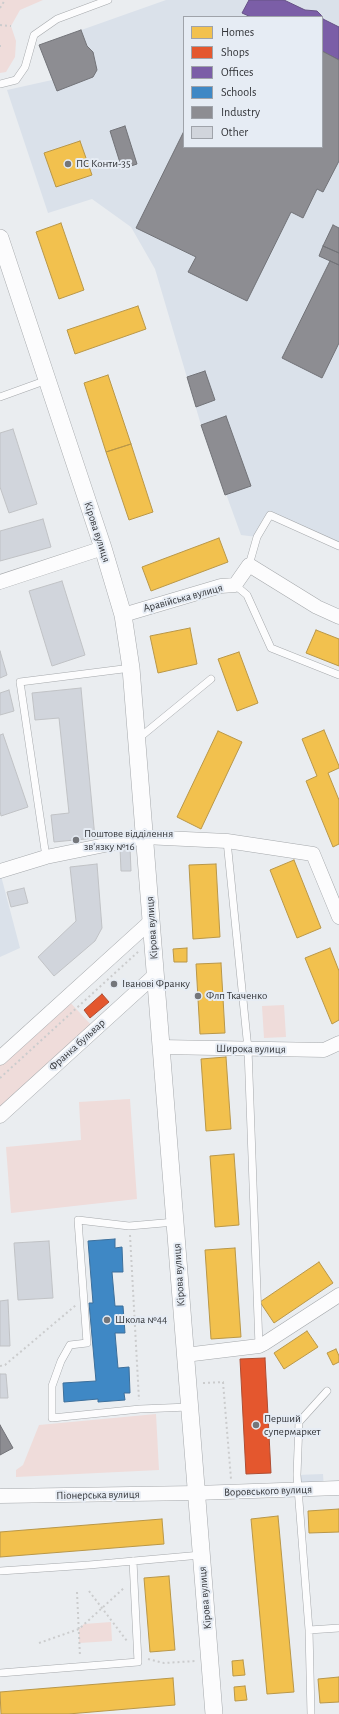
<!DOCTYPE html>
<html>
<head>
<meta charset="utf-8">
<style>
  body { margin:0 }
  #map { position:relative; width:339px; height:1714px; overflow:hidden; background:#eaedf0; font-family:"Alegreya Sans",sans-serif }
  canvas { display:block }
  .legend { position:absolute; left:183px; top:16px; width:140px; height:132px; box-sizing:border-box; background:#e6ecf4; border:1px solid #9fa3aa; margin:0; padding:5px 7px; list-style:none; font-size:12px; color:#34363a }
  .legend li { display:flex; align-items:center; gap:8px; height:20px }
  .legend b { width:20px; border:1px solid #9fa3aa }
</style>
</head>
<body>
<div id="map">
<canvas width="339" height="1714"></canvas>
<ul class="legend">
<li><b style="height:11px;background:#f2c14e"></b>Homes</li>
<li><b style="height:11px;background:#e4572e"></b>Shops</li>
<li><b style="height:11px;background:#7b5ea7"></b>Offices</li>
<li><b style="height:11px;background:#3f88c5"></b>Schools</li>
<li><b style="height:11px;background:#8d8d92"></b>Industry</li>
<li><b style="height:11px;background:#d1d5dc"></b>Other</li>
</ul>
</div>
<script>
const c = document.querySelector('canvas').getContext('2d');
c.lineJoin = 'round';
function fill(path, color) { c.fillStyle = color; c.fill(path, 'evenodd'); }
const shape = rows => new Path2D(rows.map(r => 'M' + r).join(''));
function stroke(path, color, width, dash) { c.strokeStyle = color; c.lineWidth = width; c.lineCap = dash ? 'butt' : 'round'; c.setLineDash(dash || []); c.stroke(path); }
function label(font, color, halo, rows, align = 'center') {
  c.font = font + ' "Alegreya Sans",sans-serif'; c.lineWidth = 4; c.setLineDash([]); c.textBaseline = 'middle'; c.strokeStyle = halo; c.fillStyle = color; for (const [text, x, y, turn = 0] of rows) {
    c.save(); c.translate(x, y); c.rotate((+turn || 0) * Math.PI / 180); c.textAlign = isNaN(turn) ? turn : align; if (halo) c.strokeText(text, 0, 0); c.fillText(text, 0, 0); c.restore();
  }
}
fill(shape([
  [166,0,339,0,339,546,270,515,257,537,241,535,201,425,155,269,131,227,92,199,48,213,7,90,52,80,39,45],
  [184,17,322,17,322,147,184,147],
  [0,872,20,948,0,957],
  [323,1474,324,1489,298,1490,297,1475]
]), '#dae1ea');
fill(shape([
  [0,0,43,0,20,10,11,26,16,41,15,57,6,72,0,73],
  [66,998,95,1029,0,1116,0,1058],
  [284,1005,286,1037,264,1038,262,1006],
  [130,1099,137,1199,11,1213,6,1147,81,1140,79,1102],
  [156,1414,159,1470,16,1477,16,1470,23,1465,39,1425],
  [111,1622,112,1641,79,1643,79,1629,84,1624]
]), '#efdcda');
const homes = shape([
  [80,141,92,175,56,187,44,153,80,141],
  [61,223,84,290,59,299,36,232,61,223],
  [138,306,146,329,75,354,67,330,138,306],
  [108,375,131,444,106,452,84,383,108,375],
  [131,444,153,512,129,520,106,452,131,444],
  [219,538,228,562,151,591,142,567,219,538],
  [190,628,197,664,158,673,150,636,190,628],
  [316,630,339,639,339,666,306,653,316,630],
  [239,652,258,703,237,711,218,659,239,652],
  [324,730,339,766,339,768,328,773,339,800,339,844,333,847,306,781,317,776,302,739,324,730],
  [218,731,242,742,201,829,177,817,218,731],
  [294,860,321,928,297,938,270,870,294,860],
  [216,864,220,937,193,939,189,865,216,864],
  [187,948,187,962,174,962,173,949,187,948],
  [330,948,339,971,339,1020,332,1024,305,958,330,948],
  [221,963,225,1033,200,1034,196,964,221,963],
  [226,1057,231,1129,206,1131,201,1059,226,1057],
  [234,1154,239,1225,215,1227,210,1156,234,1154],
  [235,1248,241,1337,211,1339,205,1250,235,1248],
  [319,1262,333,1283,274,1323,260,1302,319,1262],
  [307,1331,318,1347,284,1369,274,1353,307,1331],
  [336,1349,339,1356,339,1362,333,1365,327,1353,336,1349],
  [339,1509,339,1532,309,1533,308,1511,339,1509],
  [278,1516,294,1692,267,1694,251,1519,278,1516],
  [162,1519,164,1544,0,1557,0,1532,162,1519],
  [169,1576,175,1650,150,1652,144,1578,169,1576],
  [243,1660,245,1675,233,1676,232,1661,243,1660],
  [339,1677,339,1702,320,1703,318,1679,339,1677],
  [173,1678,175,1705,68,1714,1,1714,0,1692,173,1678],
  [245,1686,247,1700,235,1701,234,1687,245,1686]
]);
fill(homes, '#f2c14e');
stroke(homes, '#b99748', 1);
const shops = shape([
  [102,994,109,1002,90,1018,84,1010,102,994],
  [265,1358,271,1473,246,1474,240,1359,265,1358]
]);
fill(shops, '#e4572e');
stroke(shops, '#af4d32', 1);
const offices = shape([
  [249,0,284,0,305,10,317,11,321,15,323,19,339,27,339,60,322,51,322,17,251,17,242,13,249,0]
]);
fill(offices, '#7b5ea7');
stroke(offices, '#665286', 1);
const schools = shape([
  [115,1239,115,1248,122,1247,123,1272,112,1272,115,1306,123,1306,125,1333,115,1333,118,1368,129,1367,130,1393,124,1393,125,1400,98,1402,98,1399,64,1402,63,1383,96,1381,89,1303,93,1303,88,1241,115,1239]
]);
fill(schools, '#3f88c5');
stroke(schools, '#3c6f9b', 1);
const industry = shape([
  [81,30,87,46,93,52,97,70,93,77,57,91,39,45,81,30],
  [322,51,339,60,339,161,323,192,317,189,303,218,291,212,247,301,188,272,196,257,136,228,184,131,184,147,322,147,322,51],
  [125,126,137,164,122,169,110,131,125,126],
  [333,225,339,228,339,253,323,246,333,225],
  [323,246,339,253,339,265,319,256,323,246],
  [330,261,339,265,339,343,322,378,282,358,330,261],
  [205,371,215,400,196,407,187,377,205,371],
  [226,416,251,486,225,495,201,425,226,416],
  [0,1425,13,1448,0,1455,0,1425]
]);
fill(industry, '#8d8d92');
stroke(industry, '#727378', 1);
const building = shape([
  [13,429,37,504,9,513,0,487,0,433,13,429],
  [43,519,51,547,0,561,0,531,43,519],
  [62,581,85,655,52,666,29,591,62,581],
  [0,651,7,675,0,678,0,651],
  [81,688,95,838,54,842,51,815,69,813,59,718,35,720,32,693,81,688],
  [9,690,14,711,0,715,0,693,9,690],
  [3,734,28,807,1,816,0,811,0,735,3,734],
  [130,847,131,871,121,871,120,848,130,847],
  [97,864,102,928,95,941,54,976,38,957,76,921,70,867,97,864],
  [24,888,28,903,11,907,7,892,24,888],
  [49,1241,53,1298,18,1300,14,1243,49,1241],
  [8,1300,10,1346,0,1346,0,1301,8,1300],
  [0,1374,6,1374,8,1398,0,1398,0,1374]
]);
fill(building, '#d1d5dc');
stroke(building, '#c0c2c5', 1);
const service = shape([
  [0,84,16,80,25,67,34,35,57,19,108,0],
  [0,397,47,380],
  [249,565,257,537,270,515,339,546],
  [235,585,247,595,271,648,339,675],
  [139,738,211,679],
  [227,841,248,1049,259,1346],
  [46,857,20,682,131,668],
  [175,1222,129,1226,78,1220,87,1343,70,1345,61,1361,52,1386,52,1418,140,1409,189,1407],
  [0,1571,89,1565,201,1555],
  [309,1630,339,1628],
  [0,1673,138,1662,133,1561],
  [311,1714,309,1630,297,1475,299,1422,327,1391]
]);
const minor = shape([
  [0,582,103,548],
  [123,615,221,586,235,585,249,565,317,607,339,617],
  [0,871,46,857,144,837,227,841,313,854,339,917],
  [161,1047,324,1050,339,1043],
  [0,1058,151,921],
  [0,1116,155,975],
  [185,1355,259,1346,265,1343,339,1295],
  [0,1496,196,1493,339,1488]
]);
const tertiary = shape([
  [0,238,103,548,123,615,131,668,214,1714]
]);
stroke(service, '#a5a8ab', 8);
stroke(minor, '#a5a8ab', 15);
stroke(tertiary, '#a5a8ab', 18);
stroke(shape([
  [0,8,5,0],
  [0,25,11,26],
  [0,45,0,49],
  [0,1078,139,951],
  [130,1235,139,1400],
  [0,1366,5,1365,76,1305],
  [203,1383,223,1382,231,1479],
  [89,1591,127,1641],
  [77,1592,80,1657],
  [39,1643,79,1629,125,1587],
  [148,1659,164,1663,196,1661]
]), '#cbcccd', 2, [2, 3]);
stroke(service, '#fcfcfd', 7);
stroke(minor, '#fcfcfd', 14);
stroke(tertiary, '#fcfcfd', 17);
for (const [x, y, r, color] of [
  [68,164,4,"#74767a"],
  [76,840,4,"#74767a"],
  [114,984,4,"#74767a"],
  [198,996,4,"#74767a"],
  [107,1320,4,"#74767a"],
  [256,1425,4,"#74767a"]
]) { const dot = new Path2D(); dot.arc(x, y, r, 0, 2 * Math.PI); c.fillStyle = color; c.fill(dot); stroke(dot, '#e6ecf4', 1.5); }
label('11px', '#34363a', '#e6ecf4', [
  ["ПС Конти-35",76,164],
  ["Поштове відділення",84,834],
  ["зв'язку №16",84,847],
  ["Іванові Франку",122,984],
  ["Флп Ткаченко",206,996],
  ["Школа №44",115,1320],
  ["Перший",264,1419],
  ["супермаркет",264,1432]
], 'left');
label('11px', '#34363a', '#e6ecf4', [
  ["Кірова вулиця",97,532,72],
  ["Аравійська вулиця",183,598,-15],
  ["Кірова вулиця",152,928,-94],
  ["Франка бульвар",77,1045,-42],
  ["Широка вулиця",251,1049,1],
  ["Кірова вулиця",179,1275,-94],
  ["Воровського вулиця",268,1491,-2],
  ["Піонерська вулиця",98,1495,-1],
  ["Кірова вулиця",205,1598,-95]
]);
</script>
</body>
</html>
